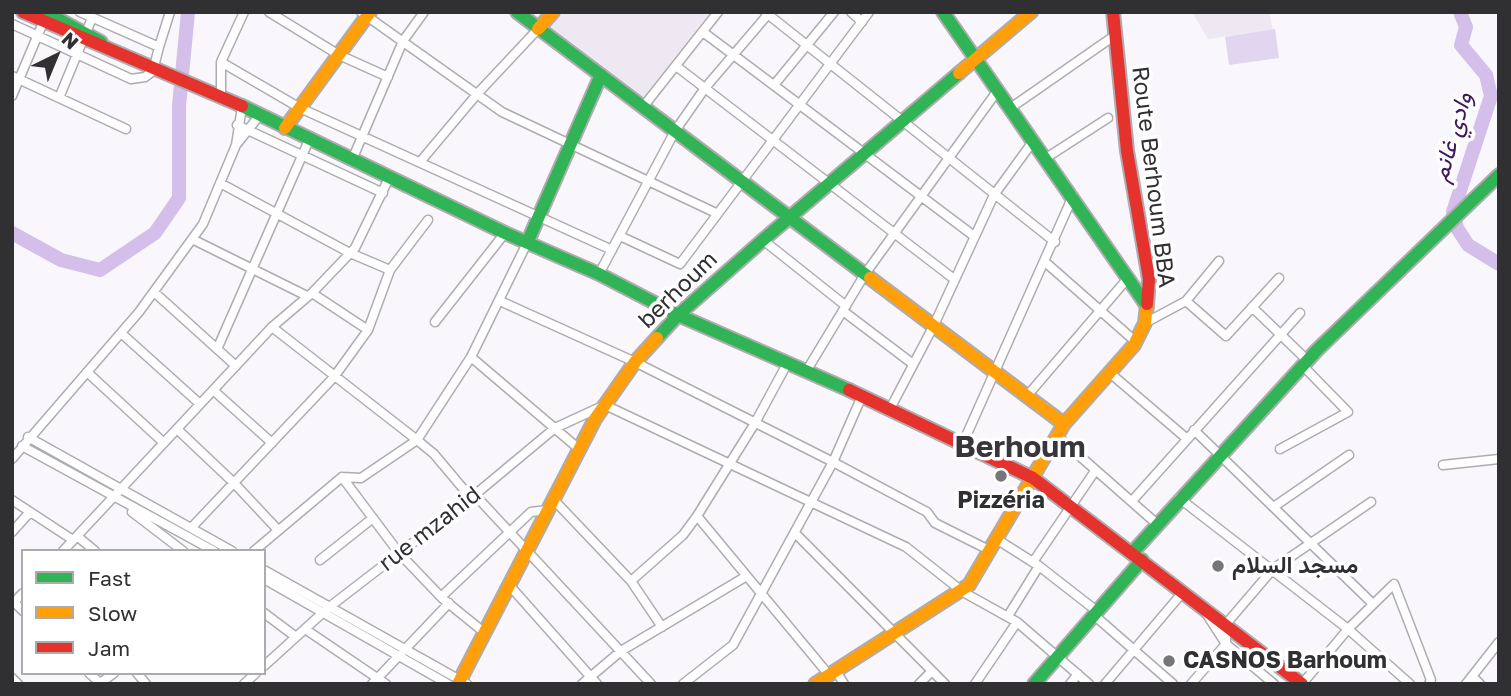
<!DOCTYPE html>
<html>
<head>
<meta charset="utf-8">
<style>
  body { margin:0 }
  #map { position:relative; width:1511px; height:696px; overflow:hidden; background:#f9f7fc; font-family:"Golos Text",sans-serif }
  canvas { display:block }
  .frame { position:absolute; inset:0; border:14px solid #302f32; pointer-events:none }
  .legend { position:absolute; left:21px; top:549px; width:245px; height:126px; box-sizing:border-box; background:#fff; border:2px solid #acacad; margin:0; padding:9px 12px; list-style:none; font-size:21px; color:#302f32 }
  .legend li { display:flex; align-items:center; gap:14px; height:35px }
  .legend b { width:35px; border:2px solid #acacad }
  .north { position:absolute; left:21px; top:21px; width:70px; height:70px; -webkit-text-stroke:5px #fff; paint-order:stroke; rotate:43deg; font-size:19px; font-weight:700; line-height:28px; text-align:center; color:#302f32 }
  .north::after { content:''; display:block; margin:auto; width:24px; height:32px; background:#302f32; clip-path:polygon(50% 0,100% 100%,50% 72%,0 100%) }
</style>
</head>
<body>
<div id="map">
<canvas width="1511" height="696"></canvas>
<div class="frame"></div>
<ul class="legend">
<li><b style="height:9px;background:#30b455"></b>Fast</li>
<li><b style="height:9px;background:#ff9f0a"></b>Slow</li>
<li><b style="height:9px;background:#e5322d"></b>Jam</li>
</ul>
<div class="north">N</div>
</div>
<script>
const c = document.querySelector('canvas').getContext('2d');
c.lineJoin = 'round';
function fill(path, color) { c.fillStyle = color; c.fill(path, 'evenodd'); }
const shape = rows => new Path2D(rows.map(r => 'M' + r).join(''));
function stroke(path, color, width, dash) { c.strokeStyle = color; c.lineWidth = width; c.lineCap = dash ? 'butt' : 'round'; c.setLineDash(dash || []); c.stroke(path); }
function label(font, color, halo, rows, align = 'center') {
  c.font = font + ' "Golos Text",Vazirmatn,sans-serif'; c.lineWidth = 7; c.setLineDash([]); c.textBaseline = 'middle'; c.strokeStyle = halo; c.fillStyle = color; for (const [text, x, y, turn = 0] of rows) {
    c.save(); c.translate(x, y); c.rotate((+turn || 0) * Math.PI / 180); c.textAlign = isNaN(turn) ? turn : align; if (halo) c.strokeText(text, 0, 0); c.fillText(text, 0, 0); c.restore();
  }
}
fill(shape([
  [563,12,710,12,644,97,551,27],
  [1192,12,1269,12,1273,30,1208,39]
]), '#eee8f3');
fill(shape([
  [1275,29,1279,58,1229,65,1225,37]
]), '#e2d5f0');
stroke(shape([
  [1460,12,1466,27,1461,45,1486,75,1491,96,1453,212,1457,228,1468,245,1499,264],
  [12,233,61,260,100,270,155,233,179,198,179,106,188,12]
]), '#d4beea', 14);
const street = shape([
  [269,12,339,55,388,77],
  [361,12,502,112,716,213],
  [765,12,1055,242],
  [851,12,862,22],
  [12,24,131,79,145,77,153,71,159,47,80,12],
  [703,32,974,236],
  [159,47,170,12],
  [221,62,300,108,612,250],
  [676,66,954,279],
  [12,76,126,129],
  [774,85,834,12],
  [12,96,45,18],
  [221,96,221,62,244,12],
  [59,98,92,18],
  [643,107,718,12],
  [1012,107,1114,36],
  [237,125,383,193],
  [236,145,259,116],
  [1046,158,1108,118],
  [352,160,403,41,424,12],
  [420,162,478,93,538,29],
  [220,183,350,253,390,270],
  [620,236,680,264,869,12],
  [192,239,307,296],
  [763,240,846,306],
  [1044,261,1136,342],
  [599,274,675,131,705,88,770,12],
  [154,292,236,366],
  [312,293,368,330],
  [500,301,635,362,833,462,927,512,935,523,991,551],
  [1186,301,1219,261],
  [1252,307,1308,361],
  [843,311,913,364],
  [435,322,505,233],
  [1145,323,1186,301,1226,336,1279,278],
  [272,327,417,440,434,454,471,498],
  [121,333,200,404],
  [218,347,309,140],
  [471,357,579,449],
  [788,362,755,423,697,516,829,675],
  [807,370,865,274,998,90],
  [87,372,164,443],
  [1110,373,1186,438],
  [213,390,272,443],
  [1027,396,1128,278],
  [890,409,934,325,994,195,1034,140],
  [177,429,234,483,278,530],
  [1194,430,1372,603],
  [1057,436,1157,524],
  [28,437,232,551],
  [963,443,1073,196],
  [22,446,214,551],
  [1280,449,1348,412,1303,366],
  [12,459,139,312,203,224,236,145,242,107],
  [1443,465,1499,459],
  [342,477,399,553,443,599,485,633],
  [475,495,651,684],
  [1179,498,1348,629,1410,684],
  [553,499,631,581,662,627],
  [12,500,73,540],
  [1132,501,1300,313],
  [1275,506,1349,455],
  [132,512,183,551],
  [192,527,334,377,368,330,390,270,428,220],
  [12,532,30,512],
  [795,533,945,684],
  [77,536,95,551],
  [998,540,1039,566,1098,612],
  [63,551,272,327,312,293,355,248,390,176],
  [254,551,342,477,361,478,417,440,471,357,528,241],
  [320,560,373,518],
  [1033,562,1095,471],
  [264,570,467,684],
  [264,579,448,684],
  [631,581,683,535,697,516],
  [510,586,597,684],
  [441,597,531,512,547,510],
  [14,602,23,611],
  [12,604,23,593],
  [264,613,296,637],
  [1206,613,1226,644,1274,684],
  [1008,616,1039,566],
  [1095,616,1173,684],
  [305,629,386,684],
  [264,666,328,608,471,498,555,428,605,405,906,547,963,592,1017,622,1089,684],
  [836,671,844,684],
  [89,673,100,683],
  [137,673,146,684],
  [1472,676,1480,684],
  [12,678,18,684],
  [99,684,114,673],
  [244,684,256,673],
  [372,684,449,603],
  [582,684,621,651,745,577],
  [683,684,733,645,833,462,862,396],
  [919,684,932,671],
  [975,684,1017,622],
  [1070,684,1078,674],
  [1105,684,1183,592],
  [1191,684,1226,644,1226,624,1273,569,1371,502],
  [1302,684,1348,629,1394,584,1431,680,1429,684],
  [1466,684,1499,642]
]);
const fast = shape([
  [45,12,101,42],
  [517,12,870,278],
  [943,12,1147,306],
  [242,106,505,233,599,274,678,315,849,390],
  [528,241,601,75],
  [657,338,678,315,763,240,959,73],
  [1132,553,1317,350,1499,175],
  [1034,684,1142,560]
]);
const slow = shape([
  [538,29,553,12],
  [959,73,1031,12],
  [285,128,370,12],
  [870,278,1064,424],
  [458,684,595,419,635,362,657,338],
  [815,684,969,585,1064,424,1134,345,1145,323,1147,304]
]);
const jam = shape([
  [23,12,242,106],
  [1113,12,1127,151,1149,279,1147,304],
  [849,390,1033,478,1302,684]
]);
stroke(street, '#aeacb0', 11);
stroke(fast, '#aeacb0', 16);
stroke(slow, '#aeacb0', 16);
stroke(jam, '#aeacb0', 16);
stroke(street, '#fefeff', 8);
stroke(fast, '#30b455', 12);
stroke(slow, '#ff9f0a', 12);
stroke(jam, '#e5322d', 12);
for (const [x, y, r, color] of [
  [1001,476,7,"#767579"],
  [1218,566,7,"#767579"],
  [1169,661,7,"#767579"]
]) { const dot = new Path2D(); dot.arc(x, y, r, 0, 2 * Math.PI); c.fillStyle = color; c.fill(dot); stroke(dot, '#fff', 2.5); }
label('23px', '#302f32', '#fff', [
  ["Route Berhoum BBA",1153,177,83],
  ["berhoum",678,290,-44],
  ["rue mzahid",430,529,-38]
]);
label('bold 23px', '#302f32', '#fff', [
  ["Pizzéria",1001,501,"center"],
  ["مسجد السلام",1232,566],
  ["CASNOS Barhoum",1183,661]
], 'left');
label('italic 24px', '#411860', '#fff', [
  ["وادي غانم",1452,137,-74]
]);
label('bold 30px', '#39353d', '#fff', [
  ["Berhoum",1020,447]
]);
</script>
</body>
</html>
